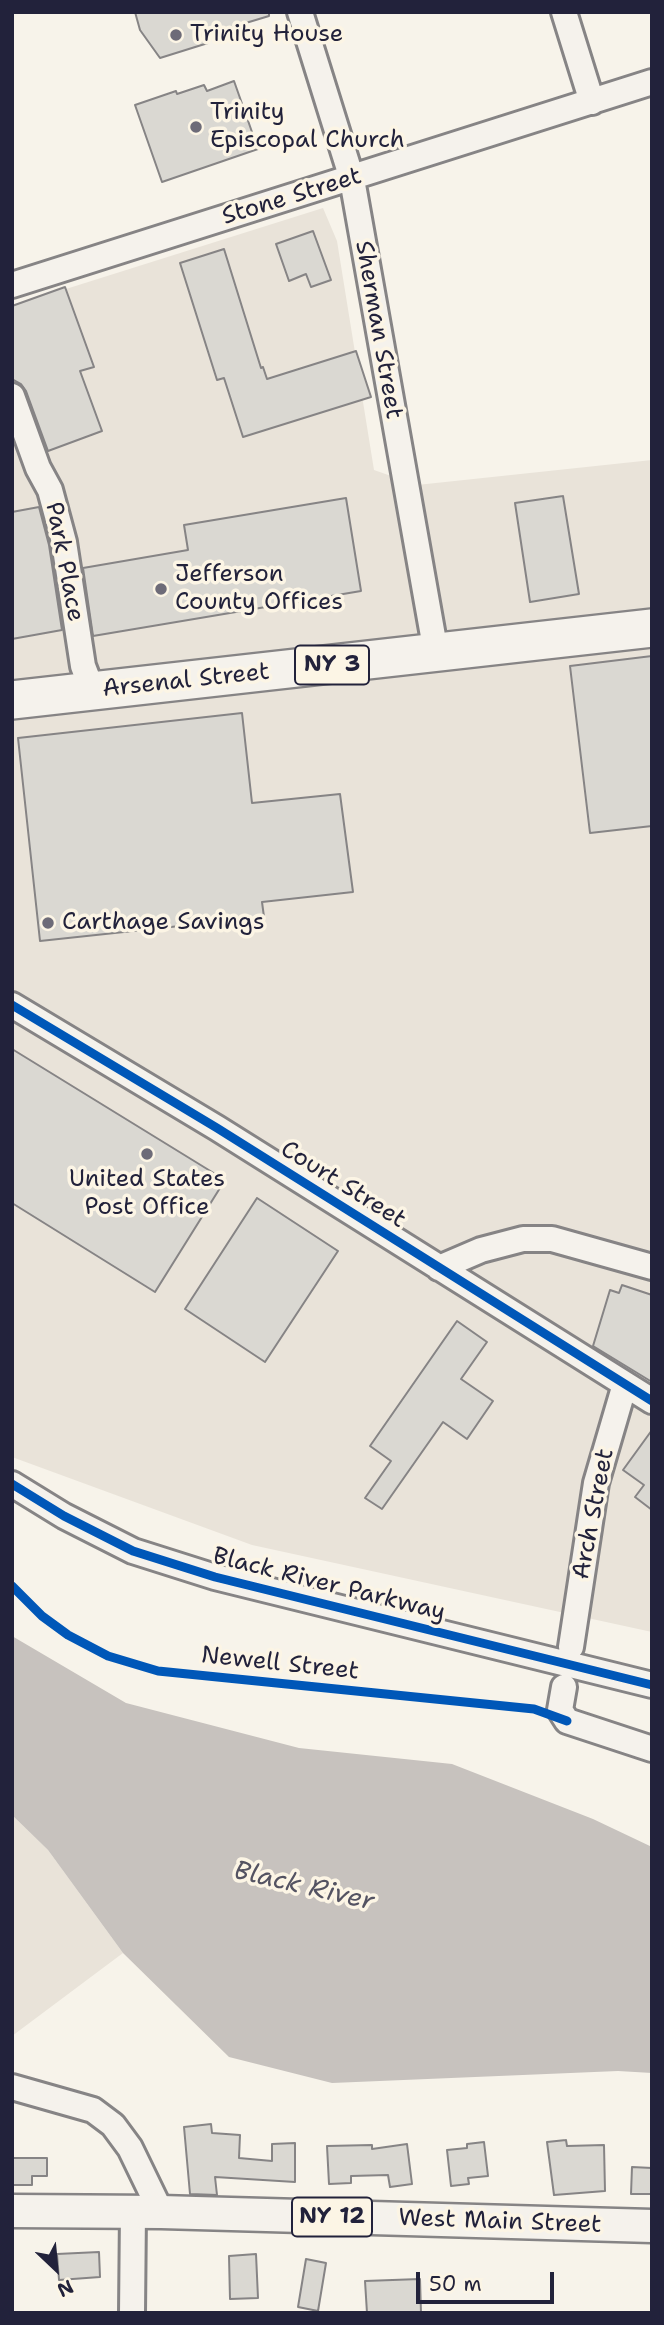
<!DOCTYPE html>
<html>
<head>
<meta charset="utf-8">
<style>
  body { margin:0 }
  #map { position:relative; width:664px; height:2325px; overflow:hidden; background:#f7f3ea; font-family:"Shantell Sans",sans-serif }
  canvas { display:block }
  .frame { position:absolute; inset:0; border:14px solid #22223b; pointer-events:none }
  .north { position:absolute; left:21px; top:2234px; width:70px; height:70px; -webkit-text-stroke:5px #fcf5e5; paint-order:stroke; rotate:154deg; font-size:19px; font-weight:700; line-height:28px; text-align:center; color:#22223b }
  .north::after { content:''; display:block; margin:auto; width:24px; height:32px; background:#22223b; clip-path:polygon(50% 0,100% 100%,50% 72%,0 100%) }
  .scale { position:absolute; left:416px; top:2272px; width:138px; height:32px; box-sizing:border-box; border:4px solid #22223b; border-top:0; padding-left:9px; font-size:21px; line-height:24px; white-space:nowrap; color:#22223b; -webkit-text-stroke:5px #fcf5e5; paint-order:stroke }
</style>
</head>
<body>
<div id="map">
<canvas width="664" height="2325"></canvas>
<div class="frame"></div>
<div class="north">N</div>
<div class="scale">50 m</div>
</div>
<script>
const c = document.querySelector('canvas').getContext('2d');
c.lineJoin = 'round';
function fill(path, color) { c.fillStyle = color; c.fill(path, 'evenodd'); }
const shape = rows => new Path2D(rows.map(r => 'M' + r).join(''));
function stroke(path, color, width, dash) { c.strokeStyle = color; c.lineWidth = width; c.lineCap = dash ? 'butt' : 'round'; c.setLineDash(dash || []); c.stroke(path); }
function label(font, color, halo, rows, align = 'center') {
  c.font = font + ' "Shantell Sans",sans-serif'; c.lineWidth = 7; c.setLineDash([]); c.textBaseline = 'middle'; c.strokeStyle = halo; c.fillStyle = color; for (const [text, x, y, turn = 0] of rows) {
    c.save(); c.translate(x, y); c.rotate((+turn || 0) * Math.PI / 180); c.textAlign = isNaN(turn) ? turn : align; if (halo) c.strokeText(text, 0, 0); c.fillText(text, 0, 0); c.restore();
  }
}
fill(shape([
  [323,208,337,241,374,470,417,485,652,460,652,1632,252,1545,12,1457,12,306],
  [12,1815,48,1850,123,1953,12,2036]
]), '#e9e3d9');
fill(shape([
  [12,1636,126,1703,299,1748,452,1764,593,1819,652,1847,652,2073,618,2071,332,2083,229,2057,123,1953,48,1850,12,1815]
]), '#c7c2be');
const building = shape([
  [135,12,269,12,269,16,206,35,208,43,160,58,140,30,135,12],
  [234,81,258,149,162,182,135,105,176,91,177,94,204,85,207,91,234,81],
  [313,231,331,280,311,287,306,274,289,281,276,244,313,231],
  [224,249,261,368,263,367,267,379,356,351,371,397,243,437,224,378,217,380,180,263,224,249],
  [65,287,94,367,80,371,102,431,48,451,26,391,21,384,12,379,12,306,65,287],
  [563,496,579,594,530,602,515,503,563,496],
  [346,498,361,591,93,636,83,568,188,550,184,525,346,498],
  [39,507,49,545,62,630,12,639,12,512,39,507],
  [652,656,652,826,590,833,570,666,652,656],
  [242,713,252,803,340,794,353,892,262,902,264,917,40,941,18,738,242,713],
  [12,1049,225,1180,155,1292,12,1203,12,1049],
  [257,1198,338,1251,265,1362,185,1309,257,1198],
  [622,1285,652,1295,652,1382,593,1346,610,1290,619,1293,622,1285],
  [457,1321,487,1342,461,1379,493,1401,467,1439,443,1422,382,1509,365,1498,391,1461,370,1446,457,1321],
  [652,1430,652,1510,635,1497,644,1485,623,1470,652,1430],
  [211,2124,212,2133,240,2135,239,2158,272,2161,272,2144,295,2143,295,2182,215,2177,217,2195,190,2194,184,2127,211,2124],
  [566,2140,567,2146,604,2145,605,2191,554,2195,547,2142,566,2140],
  [484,2142,488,2176,468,2178,469,2184,451,2186,447,2150,467,2148,467,2144,484,2142],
  [407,2144,412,2184,390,2187,388,2175,351,2176,351,2183,329,2184,327,2146,372,2145,372,2149,407,2144],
  [12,2158,47,2158,47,2176,32,2176,32,2185,12,2185,12,2158],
  [632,2167,652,2168,652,2194,631,2194,632,2167],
  [99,2252,100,2277,59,2280,57,2254,99,2252],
  [256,2254,258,2298,230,2299,229,2256,256,2254],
  [306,2259,326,2263,318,2311,298,2307,306,2259],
  [420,2279,421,2313,367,2313,365,2281,420,2279]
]);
fill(building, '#dad8d2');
stroke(building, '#868485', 2);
const minor = shape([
  [300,12,352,179,436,653],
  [564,12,592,102],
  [12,285,652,82],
  [12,396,38,468,50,490,64,542,83,666,93,692],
  [12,1005,217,1128,652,1401],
  [439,1268,481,1250,523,1239,552,1239,652,1267],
  [12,1484,64,1516,133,1551,215,1577,652,1685],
  [571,1647,596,1483,625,1384],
  [564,1687,560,1710,567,1721,652,1749],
  [12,2087,93,2110,113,2125,130,2148,161,2212],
  [132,2313,133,2212]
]);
const major = shape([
  [12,2211,161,2212,652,2226]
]);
const highway = shape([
  [12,700,652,628]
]);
stroke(minor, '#868485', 30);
stroke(major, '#868485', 37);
stroke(highway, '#868485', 42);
stroke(minor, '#f5f2ec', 24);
stroke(major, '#f5f2ec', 32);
stroke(highway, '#f5f2ec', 37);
stroke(shape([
  [12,1005,217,1128,652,1401],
  [12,1484,64,1516,133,1551,215,1577,652,1685],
  [12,1586,42,1616,68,1635,108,1656,158,1671,534,1709,567,1721]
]), '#0057b8', 9);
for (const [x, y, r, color] of [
  [176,35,7,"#6d6b78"],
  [196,127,7,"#6d6b78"],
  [161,589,7,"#6d6b78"],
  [48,923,7,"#6d6b78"],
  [147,1154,7,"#6d6b78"]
]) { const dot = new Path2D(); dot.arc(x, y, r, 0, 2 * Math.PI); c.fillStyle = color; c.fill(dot); stroke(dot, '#fcf5e5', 2.5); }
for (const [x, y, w] of [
  [332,665,74],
  [332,2217,80]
]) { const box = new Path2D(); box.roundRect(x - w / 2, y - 19.5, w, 39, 5); c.fillStyle = '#fcf5e5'; c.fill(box); stroke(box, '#22223b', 2); }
label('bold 23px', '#22223b', null, [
  ["NY 3",332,665],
  ["NY 12",332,2217]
]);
label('24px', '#22223b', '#fcf5e5', [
  ["Trinity House",190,35],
  ["Trinity",210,113],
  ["Episcopal Church",210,141],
  ["Jefferson",175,575],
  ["County Offices",175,603],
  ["Carthage Savings",62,923],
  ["United States",147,1180,"center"],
  ["Post Office",147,1208,"center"]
], 'left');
label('24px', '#22223b', '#fcf5e5', [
  ["Stone Street",292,197,-17],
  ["Sherman Street",378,330,80],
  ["Park Place",64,562,79],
  ["Arsenal Street",186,681,-6],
  ["Court Street",343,1185,32],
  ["Arch Street",594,1514,-79],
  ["Black River Parkway",329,1585,14],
  ["Newell Street",280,1664,6],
  ["West Main Street",500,2222,2]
]);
label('italic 26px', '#545362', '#fcf5e5', [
  ["Black River",304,1887,13]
]);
</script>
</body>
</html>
